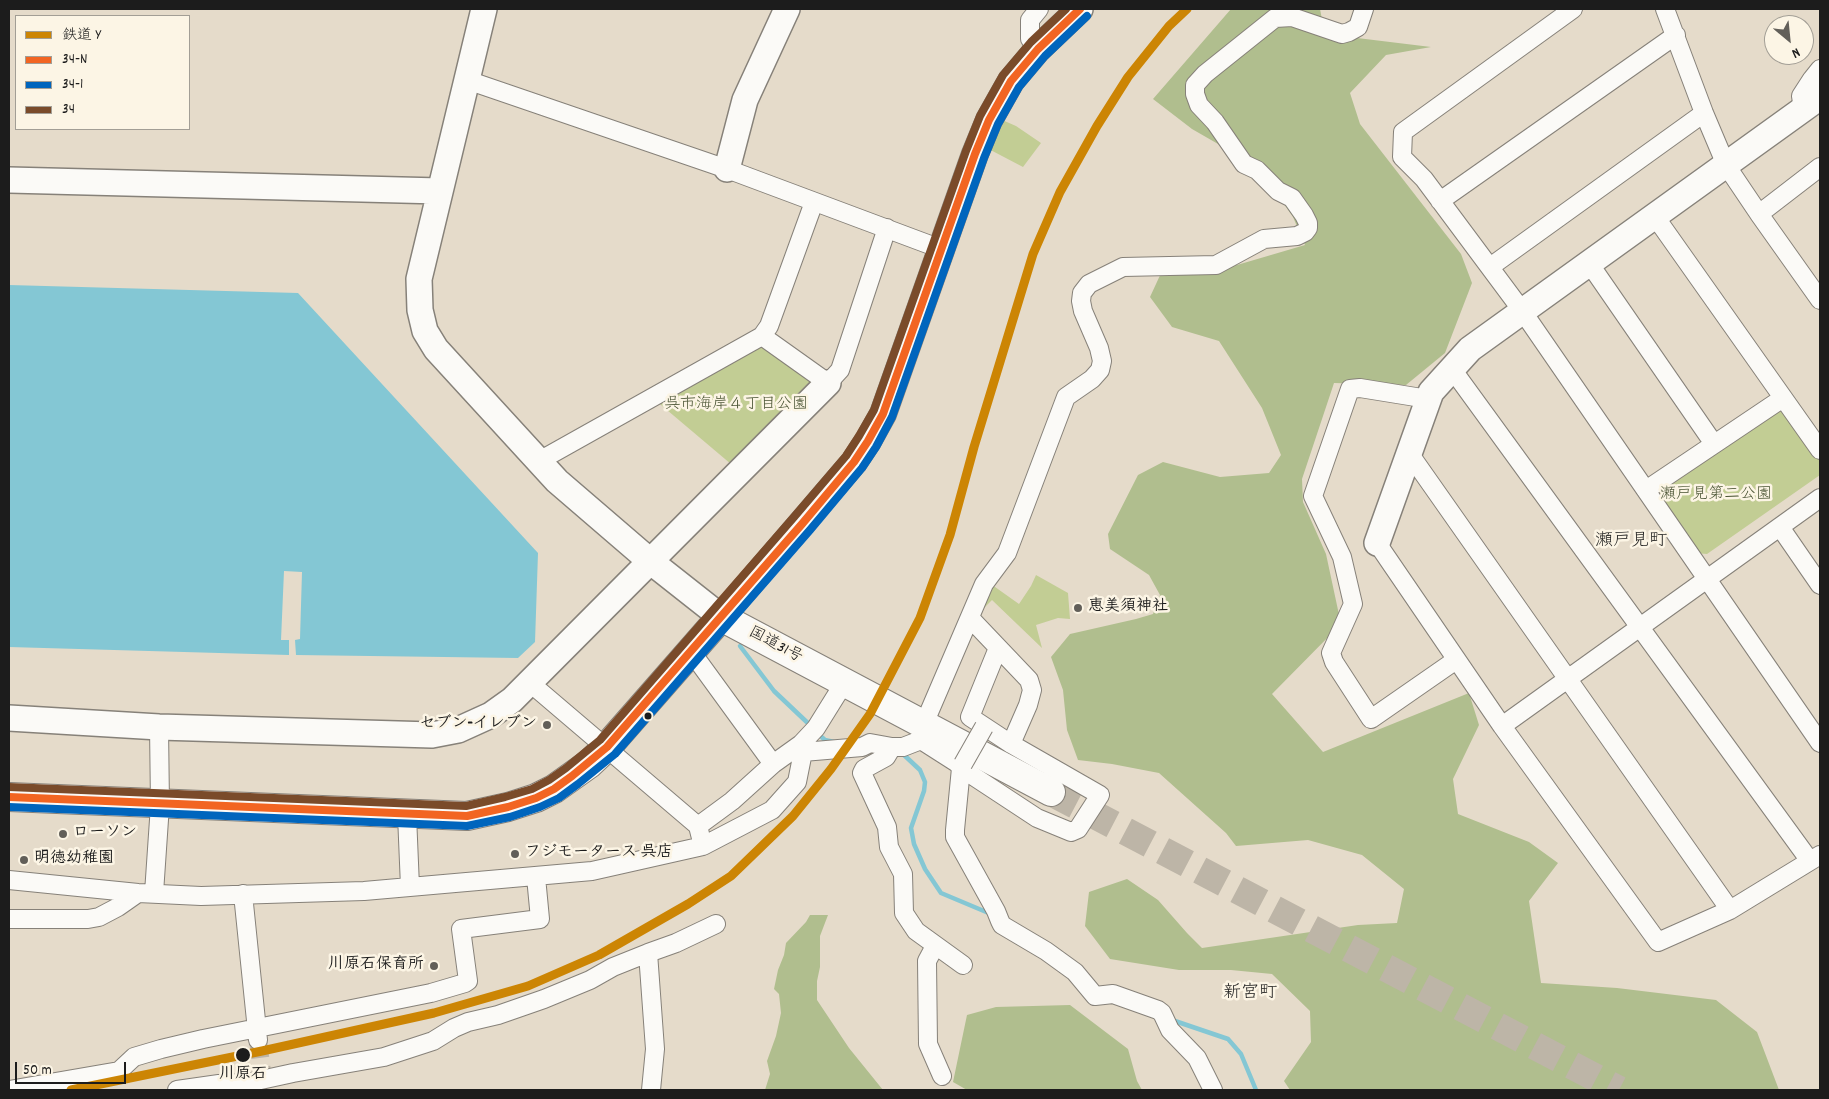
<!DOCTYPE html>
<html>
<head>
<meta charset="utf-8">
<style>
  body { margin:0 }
  #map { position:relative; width:1829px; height:1099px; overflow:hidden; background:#e5dbca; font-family:Dekko,"Klee One",sans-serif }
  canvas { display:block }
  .frame { position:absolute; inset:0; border:10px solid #1c1c1c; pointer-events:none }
  .legend { position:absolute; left:15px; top:15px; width:175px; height:115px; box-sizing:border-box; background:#fcf5e5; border:1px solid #a29e95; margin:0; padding:6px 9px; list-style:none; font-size:15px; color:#1c1c1c }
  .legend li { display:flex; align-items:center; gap:10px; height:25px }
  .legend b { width:25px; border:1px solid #a29e95 }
  .north { position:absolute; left:1764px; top:15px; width:50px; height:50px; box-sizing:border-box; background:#fcf5e5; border:1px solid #a29e95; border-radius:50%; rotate:152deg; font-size:14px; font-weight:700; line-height:20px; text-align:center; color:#1c1c1c }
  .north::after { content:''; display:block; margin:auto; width:18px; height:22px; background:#625f59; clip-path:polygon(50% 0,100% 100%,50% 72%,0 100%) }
  .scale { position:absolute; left:15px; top:1062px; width:111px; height:22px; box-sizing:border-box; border:2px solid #1c1c1c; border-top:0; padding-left:6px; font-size:15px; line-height:18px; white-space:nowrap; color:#1c1c1c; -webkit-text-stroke:4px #fcf5e5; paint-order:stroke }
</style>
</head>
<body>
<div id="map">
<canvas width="1829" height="1099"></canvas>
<div class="frame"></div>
<ul class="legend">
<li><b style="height:6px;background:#cc8504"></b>鉄道 Y</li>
<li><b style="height:6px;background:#f26522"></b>34-N</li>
<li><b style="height:6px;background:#0065bd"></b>34-1</li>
<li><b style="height:6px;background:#7a4b2a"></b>34</li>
</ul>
<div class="north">N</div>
<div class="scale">50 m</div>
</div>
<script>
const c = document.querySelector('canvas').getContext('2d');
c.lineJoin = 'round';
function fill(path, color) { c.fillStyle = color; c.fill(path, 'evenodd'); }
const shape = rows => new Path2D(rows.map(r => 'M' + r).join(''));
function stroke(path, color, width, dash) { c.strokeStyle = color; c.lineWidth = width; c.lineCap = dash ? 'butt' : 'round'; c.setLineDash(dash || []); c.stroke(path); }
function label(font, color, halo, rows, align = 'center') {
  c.font = font + ' Dekko,"Klee One",sans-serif'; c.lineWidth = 5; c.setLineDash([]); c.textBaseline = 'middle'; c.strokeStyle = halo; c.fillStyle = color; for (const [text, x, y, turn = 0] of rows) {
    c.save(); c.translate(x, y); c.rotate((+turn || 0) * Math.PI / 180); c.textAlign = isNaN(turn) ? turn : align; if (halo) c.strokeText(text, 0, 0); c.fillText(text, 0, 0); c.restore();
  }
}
fill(shape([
  [993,116,1016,126,1041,143,1023,167,981,145],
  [762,339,824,383,738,470,654,399],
  [1779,402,1820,460,1820,475,1707,554,1695,553,1653,488],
  [1036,575,1068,593,1070,619,1058,618,1036,625,1042,648,992,600,984,608,978,623,985,586,988,582,1019,604,1031,586]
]), '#c2cd94');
fill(shape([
  [1231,9,1320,9,1324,30,1349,37,1431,47,1386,55,1350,93,1360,124,1461,254,1472,283,1445,353,1406,385,1334,383,1302,479,1303,502,1326,554,1341,624,1272,694,1323,752,1469,693,1479,725,1453,779,1458,814,1529,842,1558,863,1529,901,1541,983,1617,988,1716,1000,1757,1032,1779,1090,1290,1090,1284,1081,1311,1042,1310,1011,1272,974,1231,970,1179,970,1110,959,1085,926,1089,892,1127,879,1158,900,1187,933,1202,948,1358,925,1397,923,1404,889,1362,855,1308,840,1236,846,1226,833,1159,773,1112,764,1078,760,1067,730,1063,690,1051,657,1070,634,1136,619,1153,614,1160,595,1149,575,1110,549,1108,534,1138,475,1163,462,1220,477,1269,473,1281,455,1262,408,1219,341,1172,327,1150,297,1162,271,1237,265,1305,245,1293,217,1258,167,1192,129,1153,99],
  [810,915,828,915,820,936,820,967,817,981,817,1000,849,1048,883,1090,765,1090,770,1074,767,1061,776,1036,781,1013,779,994,774,989,778,970,784,955,786,943,806,922],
  [1070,1005,1128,1049,1137,1081,1142,1090,967,1090,953,1082,967,1015,996,1007]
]), '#b0be8e');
fill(shape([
  [9,285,298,293,538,553,535,642,518,658,296,655,295,640,300,639,302,572,284,571,281,640,289,640,289,655,9,647]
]), '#84c7d4');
stroke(shape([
  [740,646,774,691,812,727],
  [817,733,825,740,834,742],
  [899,754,904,755,920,770,925,782,924,791,911,828,914,844,925,869,941,893,991,914],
  [1172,1020,1228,1039,1241,1054,1256,1090]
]), '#84c7d4', 4.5);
stroke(shape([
  [258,1040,263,1080]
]), '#bdb5a7', 18, [18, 9]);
stroke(shape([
  [1051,792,1619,1090]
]), '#bdb5a7', 28, [28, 14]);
const street = shape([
  [1573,9,1403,132,1402,157,1424,179,1523,312,1820,743],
  [1665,9,1704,113,1726,165,1759,214,1820,300],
  [1038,49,1030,39,1030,20,1039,9],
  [467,80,727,169,941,249],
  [1803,109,1801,96,1812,79,1820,69],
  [1440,201,1676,35],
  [1759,214,1820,167],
  [1654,215,1820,450],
  [1589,263,1714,444],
  [1490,267,1704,113],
  [762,336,828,383,840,370,887,228],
  [1452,369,1810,861],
  [1428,399,1360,388,1350,389,1313,496,1342,557,1353,604,1331,653,1334,662,1371,719,1456,660],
  [1409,453,1730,910],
  [539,461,762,336,769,326,814,202],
  [1646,490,1783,398],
  [1780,527,1820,585],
  [1377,543,1502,726,1658,942,1730,910,1820,855],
  [970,618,1029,680,1032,690,1028,705,1011,744,970,717,998,648],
  [690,650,773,764],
  [924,724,984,584,1007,553,1066,397,1092,379,1100,370,1102,361,1099,348,1083,311,1081,301,1082,293,1089,284,1123,267,1216,265,1264,239,1297,236,1305,232,1308,228,1308,223,1304,215,1292,198,1278,191,1257,170,1244,164,1215,122,1199,105,1195,94,1195,85,1205,74,1275,18,1292,17,1342,34,1349,32,1358,27,1364,9],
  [1502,726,1820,498],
  [1011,744,1100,795,1078,829,1071,832,1037,818,961,768,955,830,955,837,996,911,1000,921,1002,925,1046,951,1075,972,1095,996,1113,994,1158,1010,1162,1013,1170,1030,1197,1058,1213,1090],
  [803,752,862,747,870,743,892,747],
  [407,815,410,887],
  [698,826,732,801,773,764,801,744,816,728,844,683],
  [703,846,772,810,797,782,803,752,801,744],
  [9,880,138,893,201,896,364,891,592,871,703,846,698,826,529,682],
  [154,893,160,805,159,727],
  [243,894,258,1040],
  [9,919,88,919,99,917,118,907,138,893],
  [935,946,927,961,928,1044,942,1076],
  [963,965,916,931,904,913,903,874,889,847,887,827,862,773,864,769,886,757,892,747,903,747,921,740,957,763,961,768,963,764],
  [9,1090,119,1071,134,1057,161,1049,203,1039,431,993,465,983,468,981,461,929,540,919,536,877],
  [177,1090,219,1084,247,1083],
  [242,1090,247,1083,293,1073,384,1057,433,1041,454,1028,468,1022,498,1015,544,999,590,980,613,967,648,953],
  [651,1090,655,1049,648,953,676,943,716,924]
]);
const secondary = shape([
  [484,9,419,279,420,310,425,331,436,349,557,481,650,561,721,617,854,462,868,441,883,414,975,154,989,120,1011,81,1038,49,1080,9],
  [727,169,745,100,787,9],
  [9,180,440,191],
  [1377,543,1431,392,1470,349,1820,97],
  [9,718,159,727,432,735,458,730,491,715,512,700,828,383]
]);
const highway = shape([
  [9,797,467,816,508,807,536,798,554,789,589,764,607,747,721,617,1051,792]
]);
stroke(street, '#868179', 20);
stroke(secondary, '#868179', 28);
stroke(highway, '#868179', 30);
stroke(street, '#fbfaf7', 18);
stroke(secondary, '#fbfaf7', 25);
stroke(highway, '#fbfaf7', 28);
const streetBridge = shape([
  [963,764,984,727]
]);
stroke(streetBridge, '#868179', 20, []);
stroke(streetBridge, '#fbfaf7', 18);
stroke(shape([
  [9,797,467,816,508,807,536,798,554,789,572,776,607,747,802,524,854,462,868,441,883,414,975,154,989,120,1011,81,1038,49,1080,9]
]), '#f26522', 8);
stroke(shape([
  [9,807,467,826,510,817,540,807,559,798,578,784,615,754,810,530,862,468,876,447,892,417,984,158,998,124,1019,87,1045,56,1087,16]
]), '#0065bd', 8);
stroke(shape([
  [9,787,466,806,505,797,532,789,549,780,566,768,600,740,794,517,846,456,859,436,874,410,966,151,980,116,1003,75,1031,42,1066,9]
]), '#7a4b2a', 8);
stroke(shape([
  [71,1090,262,1051,434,1013,528,986,599,955,688,904,731,876,793,816,831,769,870,714,920,618,950,535,974,447,1033,254,1060,192,1097,126,1128,77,1169,26,1187,9]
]), '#cc8504', 9);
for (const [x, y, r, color] of [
  [1078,608,5,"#625f59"],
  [648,716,4.5,"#1c1c1c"],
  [547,725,5,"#625f59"],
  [63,834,5,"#625f59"],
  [515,854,5,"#625f59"],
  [24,860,5,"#625f59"],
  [434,966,5,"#625f59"],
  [243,1055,8,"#1c1c1c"]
]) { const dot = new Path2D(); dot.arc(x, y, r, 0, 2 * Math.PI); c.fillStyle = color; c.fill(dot); stroke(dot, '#fcf5e5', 2); }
label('16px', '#4c5636', '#fcf5e5', [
  ["呉市海岸４丁目公園",736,406],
  ["瀬戸見第二公園",1716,496]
]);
label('bold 16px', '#1c1c1c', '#fcf5e5', [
  ["恵美須神社",1088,608],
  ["セブン-イレブン",537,725,"right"],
  ["ローソン",73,834],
  ["フジモータース 呉店",525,854],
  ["明徳幼稚園",34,860],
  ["川原石保育所",424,966,"right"]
], 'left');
label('16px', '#1c1c1c', '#fcf5e5', [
  ["国道31号",775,646,28]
]);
label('bold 16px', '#1c1c1c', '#fcf5e5', [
  ["川原石",243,1076]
]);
label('18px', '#1c1c1c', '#fcf5e5', [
  ["瀬戸見町",1631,543],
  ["新宮町",1250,995]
]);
</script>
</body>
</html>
